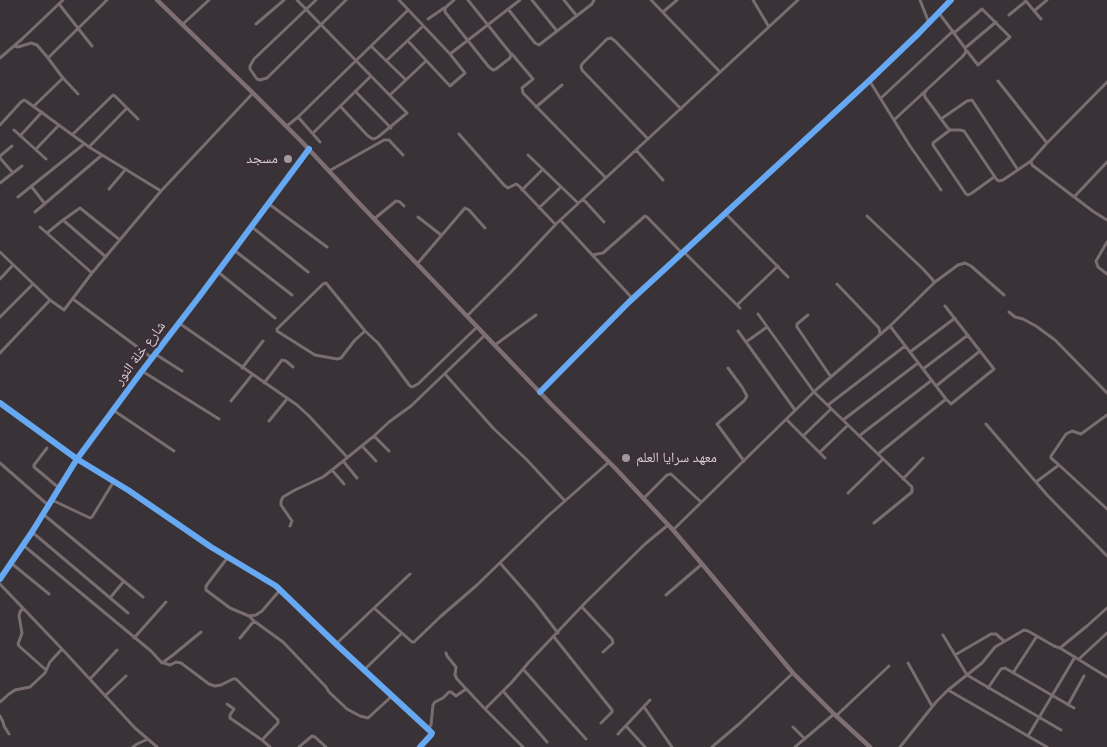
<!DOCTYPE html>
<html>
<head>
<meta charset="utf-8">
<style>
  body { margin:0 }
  canvas { display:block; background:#393237 }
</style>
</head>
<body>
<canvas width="1107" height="747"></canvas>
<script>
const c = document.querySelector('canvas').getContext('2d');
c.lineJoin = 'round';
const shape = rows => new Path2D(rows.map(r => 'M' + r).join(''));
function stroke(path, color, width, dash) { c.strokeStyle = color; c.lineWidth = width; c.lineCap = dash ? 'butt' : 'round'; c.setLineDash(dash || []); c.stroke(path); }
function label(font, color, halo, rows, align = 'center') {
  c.font = font + ' Montserrat,"Noto Naskh Arabic",sans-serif'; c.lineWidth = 5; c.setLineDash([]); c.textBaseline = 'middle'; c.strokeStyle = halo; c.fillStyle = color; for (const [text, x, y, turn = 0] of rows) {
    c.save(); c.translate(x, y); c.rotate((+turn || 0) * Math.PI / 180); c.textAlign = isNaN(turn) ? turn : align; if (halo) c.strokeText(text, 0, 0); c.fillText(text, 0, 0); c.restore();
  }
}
stroke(shape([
  [297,0,407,113,378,137,374,139,371,138,367,135,340,106],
  [316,0,254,59,250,66,250,69,257,79,260,80,267,78,346,0],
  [399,0,450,54,465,73,450,86,408,41],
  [454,0,446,7,445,9,445,12,489,67,493,70,496,69,510,58,511,54,468,0],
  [532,0,557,31],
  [564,0,576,15],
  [651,0,720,72],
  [753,0,769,27],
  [920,0,929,23],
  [1025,0,1041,19],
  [59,4,92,46],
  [508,9,535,43,539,45,592,4,594,0],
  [1034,11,1047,0],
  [663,12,677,0],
  [939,13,965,48],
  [1009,15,1026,1],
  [428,19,444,8],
  [183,24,209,0],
  [256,24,284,0],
  [954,33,982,9,1010,37,978,65,967,51],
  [14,46,18,47,31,43,37,45,48,58,63,78,34,106],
  [371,46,406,80],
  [450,54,520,0],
  [512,54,533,79,522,88,523,93,606,178],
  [0,58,22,39,63,0],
  [48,58,107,0],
  [386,61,423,26],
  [63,78,78,94],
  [869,80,910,146,941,190],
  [998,81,1047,143],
  [1107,82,1047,143,1031,161,1032,165,1094,212,1107,220],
  [355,91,391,128],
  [926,91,924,94,925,97,947,127,950,130,960,130,964,131,997,180,999,181,1003,180,1031,161],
  [390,95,426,61],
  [881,98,953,31],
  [536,107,562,85],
  [298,117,320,142],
  [941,119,967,101,972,100,1018,170],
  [894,120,962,57,966,52,965,48,996,22],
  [0,125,21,102,24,100,26,101,89,147,161,191],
  [287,126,298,117,408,10],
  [14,130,46,159],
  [950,130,933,143,933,145,966,194,968,195,972,193,994,177],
  [313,133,371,76],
  [459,134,504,185,508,188,516,184,519,186,555,224],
  [72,135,113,95,115,96,138,119],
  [20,136,42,112],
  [648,139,582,70,581,66,583,63,607,39,611,38,615,41,681,109],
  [89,147,127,108],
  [36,149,59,125],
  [636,150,663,180],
  [528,155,578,203],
  [0,156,12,146],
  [0,158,13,173],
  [329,171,384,140,389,140,403,155],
  [0,183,22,166],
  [31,186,45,204],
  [109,189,126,169],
  [522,190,543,169],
  [1075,196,1107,162],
  [18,197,84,144],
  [583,199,604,222],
  [269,204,327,247],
  [539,208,561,187],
  [35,212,102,155],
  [726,214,788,277],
  [418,217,441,235],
  [374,219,396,201,400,202,404,206],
  [63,220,106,257],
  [560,220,633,299],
  [40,227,92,273],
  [252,227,308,272],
  [47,233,63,220,80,208,120,240],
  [1107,242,1096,261,1098,267,1107,274],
  [234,250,292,295],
  [0,252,50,300,64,310,92,273,161,191,253,93],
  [684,252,740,308],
  [592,255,603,253,645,216,647,217,682,253],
  [417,264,465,208,469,210,485,228],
  [218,272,275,318],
  [0,279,13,265],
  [935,282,958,265,965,263,971,266,1004,295],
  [837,284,879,328,880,334],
  [73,299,152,358],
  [737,305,778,266],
  [945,306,994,369,951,404,946,399],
  [1009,312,1015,317,1023,319,1036,326,1055,340,1107,393],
  [758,314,814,392,912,487,912,492,874,523],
  [808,315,797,324,797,327,831,377],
  [467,316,512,271,556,224,798,0],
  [0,317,33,284],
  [179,323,297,405,309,416,347,457],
  [365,331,355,340,341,358,337,359,315,355,277,331,277,329,323,284,326,283,365,331,378,343,410,386,412,387,418,384,477,327],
  [738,331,795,410],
  [746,342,767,327],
  [495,345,536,315],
  [910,352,955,318],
  [0,353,50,300],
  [155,354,182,371],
  [242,368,263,341],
  [728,368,742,387,747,396,744,401,717,424,744,461],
  [923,369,968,335],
  [142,371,219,419],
  [445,374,494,429,527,460,565,501],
  [264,383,282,360,286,361,293,367],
  [936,386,980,351],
  [540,392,629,302,871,79,919,33,951,0],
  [231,401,252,375],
  [0,403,77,459,128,490,211,547,276,586,336,644,429,730,432,733,431,735,420,747],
  [828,405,905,346],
  [113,410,174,451],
  [786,419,825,458],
  [843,420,918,363],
  [269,421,287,399],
  [986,424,1048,496,1107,556],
  [374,436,389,451],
  [803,436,831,409],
  [859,436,932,380],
  [362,446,376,461],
  [47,448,34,465,34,467,59,488],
  [820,452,848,425],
  [878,454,946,399,890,326],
  [343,461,357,478],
  [0,463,48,505],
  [1059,465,1051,458,1051,456,1066,434,1072,431,1081,434,1107,415],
  [332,470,344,484],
  [903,479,923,458],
  [1036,482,1059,465,1107,509],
  [848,493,883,459],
  [643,499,667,475,671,474,701,502],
  [52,500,90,518,92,517,114,481],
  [43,514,143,597],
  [290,526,292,521,281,505,281,501,283,497,295,490,323,477,332,470,374,436,389,422,411,406,485,335],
  [673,530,818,388,890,326,934,283,933,280,923,269,867,216],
  [32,532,128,613],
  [23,545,151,651,162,663,173,655,201,632],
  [228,557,206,586,206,590,230,608,249,616,254,621],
  [11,563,49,594],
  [500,563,535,603,558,633],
  [0,584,62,649,135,728,157,747],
  [666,595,702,564],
  [110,598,124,581],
  [582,607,612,639,613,643,603,652],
  [23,608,20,612,19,616,22,633,18,644,19,646,46,670],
  [374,608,412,642,414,642,440,617,477,585,548,516,609,462],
  [249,616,256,615,262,611,280,590],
  [943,635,967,675,1061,730],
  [554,637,612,710,612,712,601,723],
  [134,638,166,602],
  [240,638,254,621,283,642,326,687,329,692,347,709,360,716,368,718,392,696],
  [336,644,410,574],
  [1060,648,1087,626,1107,608],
  [446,653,447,656,456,667,455,675,457,679,485,709],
  [955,655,991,634,996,634,1004,641],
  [1079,659,1107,633],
  [164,663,170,665,176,662,181,663,209,684,215,686,221,685,233,679,236,679,278,720,278,723,262,740,270,747],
  [908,663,932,706],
  [523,669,586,739],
  [364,670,402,633],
  [1013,673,1037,636],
  [90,679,117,650],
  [988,688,1001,669,1005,668,1074,708],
  [948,690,1047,747],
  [503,691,547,742],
  [105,696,126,676],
  [0,702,9,694,15,690,30,687,45,673,50,662,62,649],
  [227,704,234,709,230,715,230,718,262,740],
  [1068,705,1084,676],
  [644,707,672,747],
  [0,716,3,722,4,726,9,734],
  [836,716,889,666],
  [626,726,645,747],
  [793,727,805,739],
  [428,729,431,725,433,705,435,702,443,698,449,692,451,692,456,696,466,689],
  [618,734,650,700],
  [1028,736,1075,657],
  [133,747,137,744,148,739],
  [299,747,312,736,315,737,326,747],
  [523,747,485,709,512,682,529,662,584,604,645,544,668,525],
  [712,747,739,724,793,673],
  [795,747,834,714],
  [900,747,936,702,948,690,982,663,995,647,1024,630,1028,631,1054,646,1060,648,1107,677]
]), '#7a6d6f', 3);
stroke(shape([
  [0,579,32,532,77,459,142,371,199,297,309,149]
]), '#7a6d6f', 4);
stroke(shape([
  [157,0,253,93,302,142,356,200,485,335,551,404,615,468,673,530,702,564,793,673,834,714,870,747]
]), '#7f6e72', 4.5);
stroke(shape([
  [540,392,629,302,871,79,919,33,951,0],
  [0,403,77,459,128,490,211,547,276,586,336,644,429,730,432,733,431,735,420,747],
  [0,579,32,532,77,459,142,371,199,297,309,149]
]), '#66a8f1', 6);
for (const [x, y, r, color] of [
  [288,159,5,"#a1999e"],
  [626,458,5,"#a1999e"]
]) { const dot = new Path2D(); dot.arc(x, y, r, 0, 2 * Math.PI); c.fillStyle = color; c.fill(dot); stroke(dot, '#3c2f38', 2); }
label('14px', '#d9d1d6', '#3c2f38', [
  ["مسجد",278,159],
  ["معهد سرايا العلم",636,458,"left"]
], 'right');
label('14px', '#d9d1d6', '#3c2f38', [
  ["شارع خلة النور",140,353,-53]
]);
</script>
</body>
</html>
